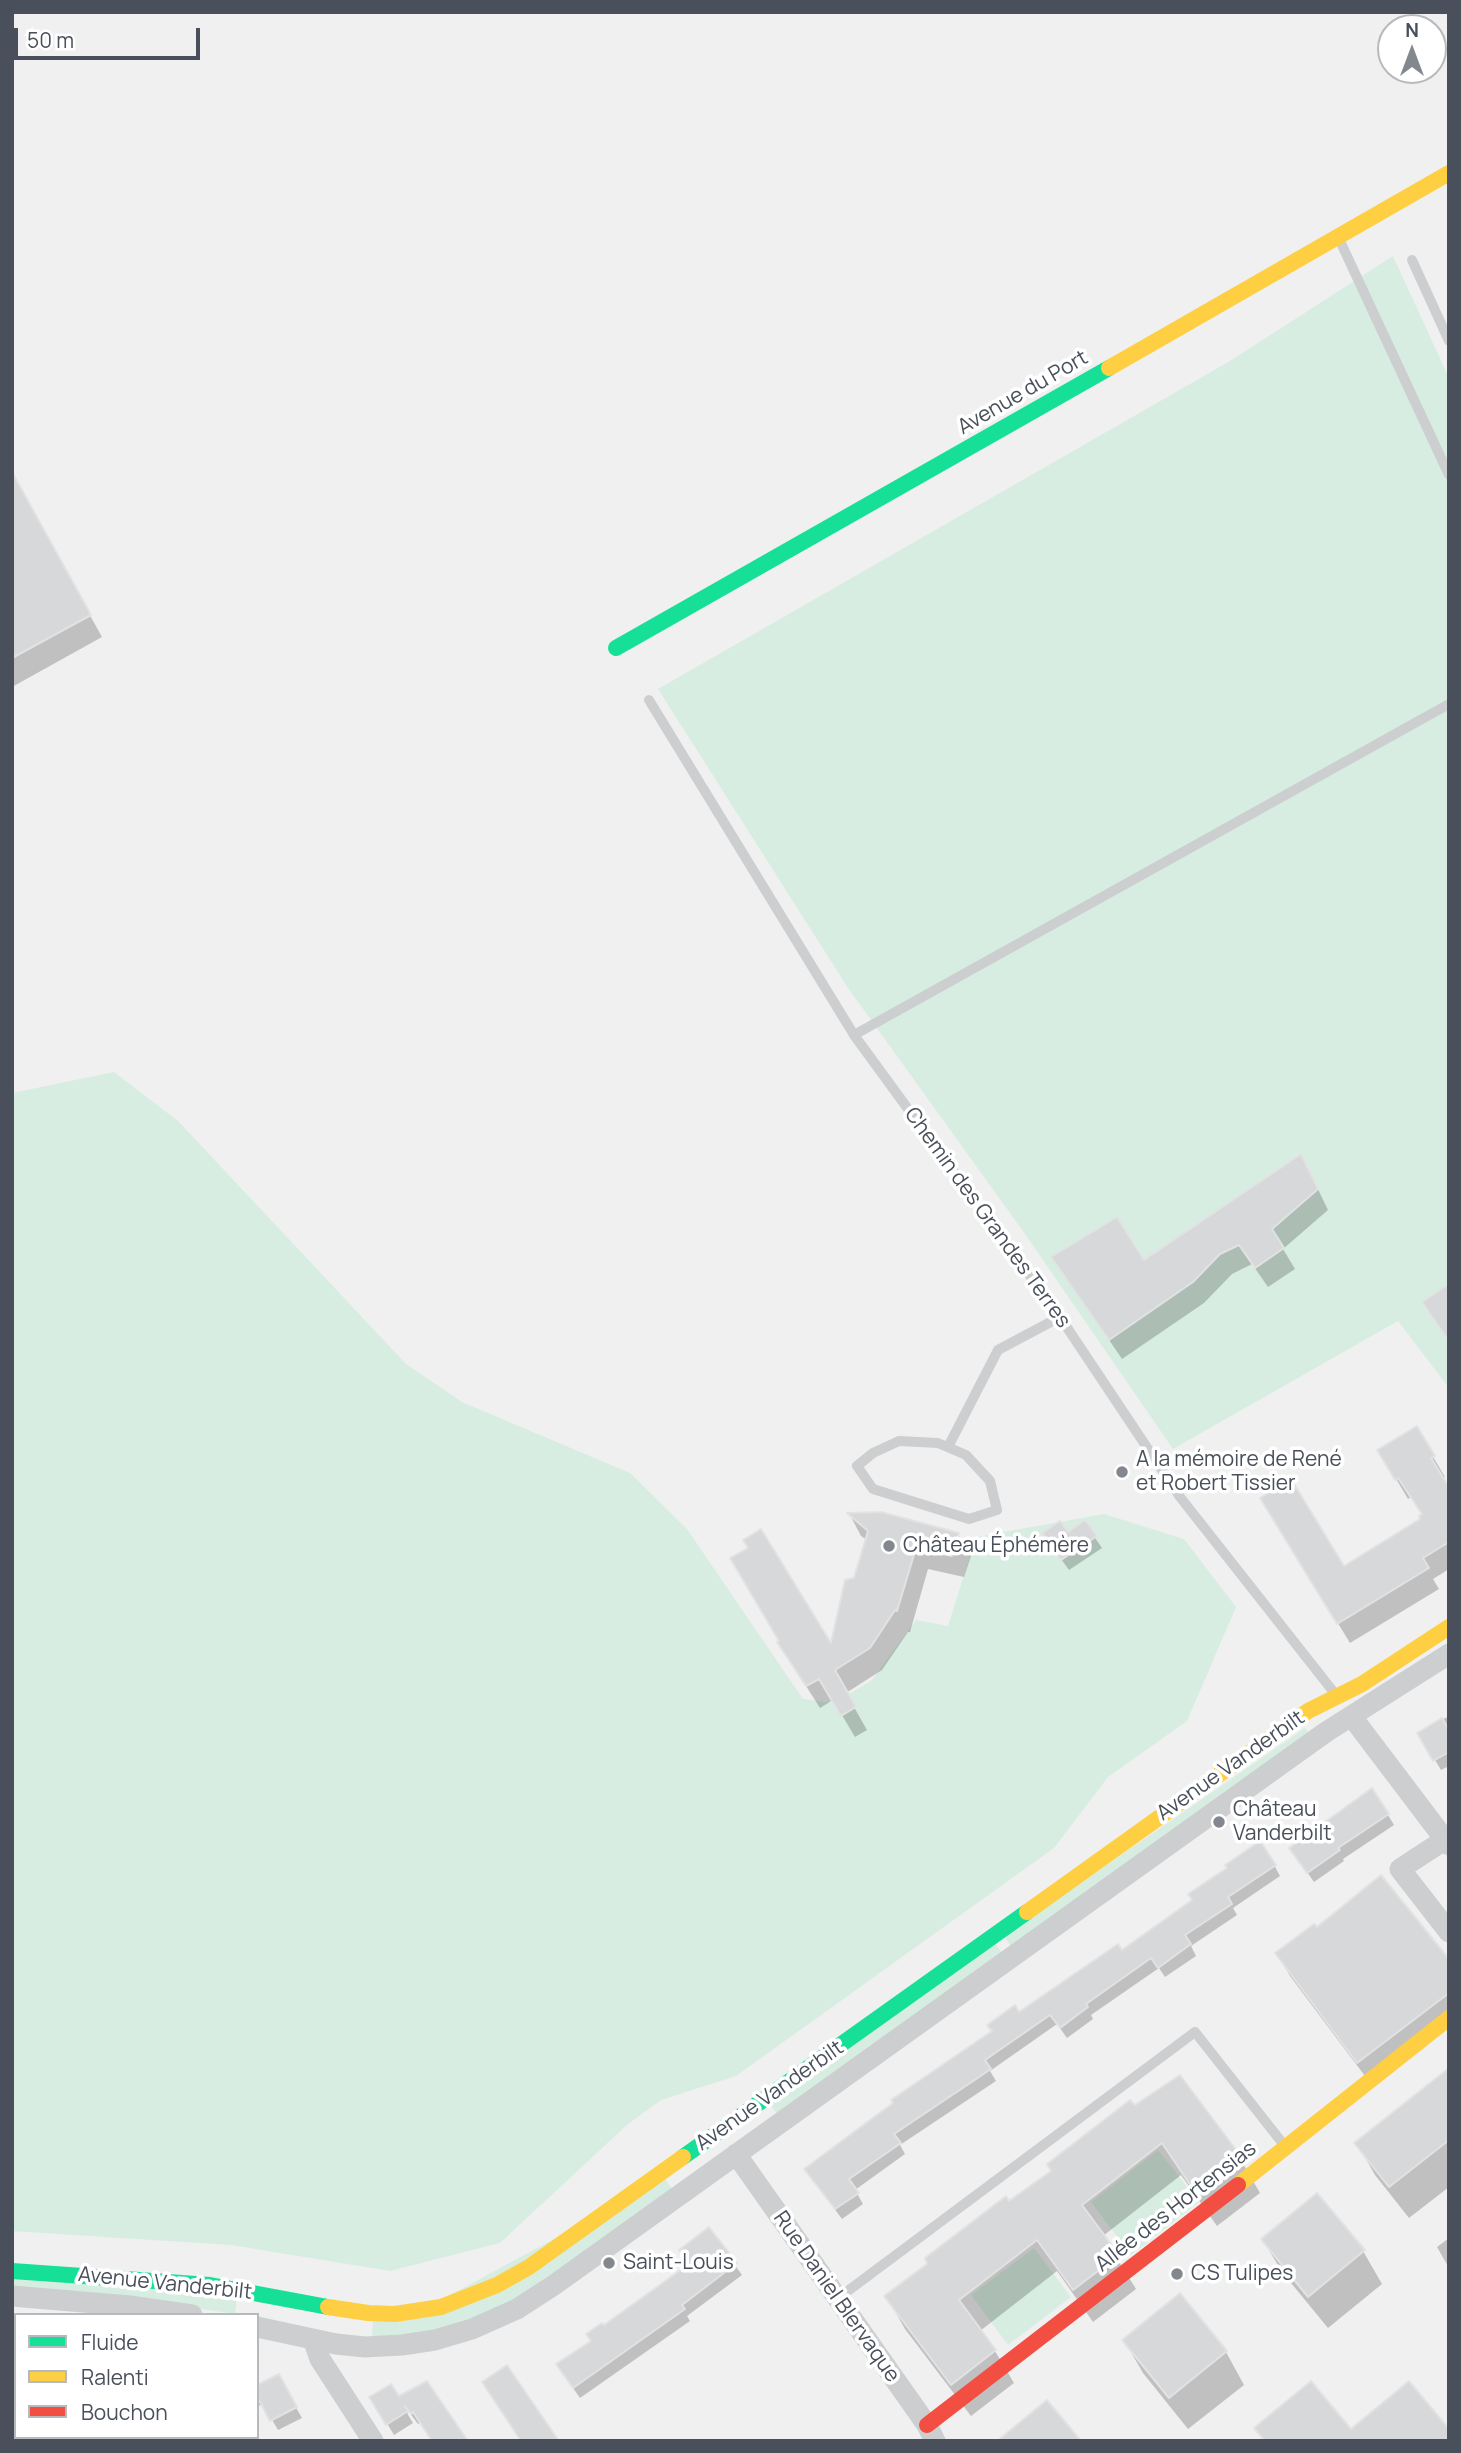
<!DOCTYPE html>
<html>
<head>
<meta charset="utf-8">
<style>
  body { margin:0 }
  #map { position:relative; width:1461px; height:2453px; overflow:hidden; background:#f0f0f0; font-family:Manrope,sans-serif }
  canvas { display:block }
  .frame { position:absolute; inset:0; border:14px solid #49505b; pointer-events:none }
  .legend { position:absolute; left:14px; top:2313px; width:245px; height:126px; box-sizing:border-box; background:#fff; border:2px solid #b6b9bd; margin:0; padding:9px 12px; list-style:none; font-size:21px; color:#49505b }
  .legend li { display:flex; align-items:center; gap:14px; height:35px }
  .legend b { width:35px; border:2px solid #b6b9bd }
  .north { position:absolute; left:1377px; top:14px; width:70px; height:70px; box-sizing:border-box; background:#fff; border:2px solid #b6b9bd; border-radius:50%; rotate:0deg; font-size:19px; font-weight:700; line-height:28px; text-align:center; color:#49505b }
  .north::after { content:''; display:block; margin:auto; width:24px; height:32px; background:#83888f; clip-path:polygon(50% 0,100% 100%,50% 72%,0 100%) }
  .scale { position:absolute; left:14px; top:28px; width:186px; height:32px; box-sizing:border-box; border:4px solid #49505b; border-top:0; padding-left:9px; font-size:21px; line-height:24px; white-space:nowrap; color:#49505b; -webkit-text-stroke:5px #fff; paint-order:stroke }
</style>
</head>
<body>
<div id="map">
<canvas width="1461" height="2453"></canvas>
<div class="frame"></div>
<ul class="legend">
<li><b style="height:9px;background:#16e098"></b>Fluide</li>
<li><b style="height:9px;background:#ffcf43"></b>Ralenti</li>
<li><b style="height:9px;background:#f24e42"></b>Bouchon</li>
</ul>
<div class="north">N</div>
<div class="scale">50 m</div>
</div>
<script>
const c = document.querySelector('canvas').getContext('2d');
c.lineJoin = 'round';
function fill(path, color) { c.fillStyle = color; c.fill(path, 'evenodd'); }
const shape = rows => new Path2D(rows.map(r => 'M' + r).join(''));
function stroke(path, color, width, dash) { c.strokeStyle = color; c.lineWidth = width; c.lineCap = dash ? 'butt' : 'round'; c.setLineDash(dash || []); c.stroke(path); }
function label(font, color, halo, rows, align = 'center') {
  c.font = font + ' Manrope,sans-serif'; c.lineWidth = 7; c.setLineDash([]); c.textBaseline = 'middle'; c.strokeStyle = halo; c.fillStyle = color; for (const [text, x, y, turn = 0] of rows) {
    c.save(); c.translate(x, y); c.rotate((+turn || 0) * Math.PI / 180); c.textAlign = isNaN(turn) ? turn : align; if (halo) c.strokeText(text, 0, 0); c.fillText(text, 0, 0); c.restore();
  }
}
fill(shape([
  [1393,256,1449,378,1449,1388,1398,1321,1173,1449,1025,1234,848,988,658,689,1230,361],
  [114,1072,178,1121,406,1364,462,1402,630,1473,687,1529,803,1699,834,1703,872,1680,916,1620,948,1626,976,1537,1104,1514,1184,1539,1236,1607,1187,1721,1108,1777,1054,1848,736,2076,661,2100,628,2124,500,2243,390,2271,231,2245,12,2231,12,1093],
  [1305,1728,1310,1735,1012,1948,1004,1936],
  [995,1943,1003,1954,778,2115,770,2104],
  [1158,2150,1199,2202,1131,2255,1091,2202],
  [665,2179,673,2190,499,2310,435,2332,372,2338,373,2321,402,2321],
  [1034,2248,1071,2297,1008,2345,971,2295],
  [12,2278,237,2296,235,2314,112,2296,12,2288]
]), '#d7ede2');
fill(shape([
  [12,475,102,637,12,687],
  [1312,1177,1328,1210,1283,1249,1295,1269,1268,1287,1252,1264,1232,1274,1204,1303,1122,1359,1053,1257,1144,1263],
  [1416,1428,1445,1477,1442,1479,1449,1490,1449,1569,1433,1579,1439,1589,1350,1643,1274,1518,1344,1568,1423,1520,1423,1516,1411,1497,1408,1499,1379,1450],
  [850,1515,958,1534,971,1556,964,1577,928,1569,910,1632,908,1632,882,1670,846,1693,867,1730,855,1737,833,1700,820,1708,792,1664,832,1648,867,1540,861,1536],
  [1084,1522,1102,1548,1069,1570,1050,1544],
  [1449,1716,1449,1766,1441,1770,1419,1733],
  [1388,1815,1394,1825,1343,1859,1344,1861,1314,1882,1298,1859],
  [1274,1865,1280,1876,1233,1908,1237,1915,1191,1946,1196,1956,1165,1977,1159,1968,1091,2015,1093,2019,1067,2038,1057,2024,990,2071,996,2081,900,2145,905,2154,855,2190,863,2204,842,2219,813,2180,1019,2014,1122,1952],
  [1277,1954,1449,1962,1449,2024,1371,2084,1290,1976],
  [1449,2070,1449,2187,1409,2218,1375,2175,1357,2143],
  [1135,2107,1241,2160,1260,2193,1217,2226,1181,2175,1103,2236,1136,2289,1093,2322,1057,2271,980,2331,995,2351,1014,2383,971,2416,905,2329,887,2297],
  [1317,2195,1363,2251,1382,2284,1328,2328,1282,2272,1263,2240],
  [709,2229,742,2275,687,2316,690,2321,580,2398,564,2375,603,2328,691,2266],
  [1449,2238,1449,2268,1437,2247],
  [1180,2295,1226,2352,1244,2385,1188,2429,1143,2373,1124,2340],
  [12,2344,16,2345,16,2385,12,2385],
  [278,2376,302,2418,278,2430,264,2406,257,2405,257,2387],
  [427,2384,421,2422,418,2424,409,2412,407,2413,413,2423,394,2435,372,2398,398,2399],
  [64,2437,101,2437,100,2441,63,2441],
  [129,2437,133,2437,135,2441,123,2441],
  [195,2437,228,2437,230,2441,197,2441]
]), '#0003');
const building = shape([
  [12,472,91,615,12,658,12,472],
  [1301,1154,1318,1189,1272,1229,1284,1248,1255,1268,1239,1245,1220,1254,1193,1282,1109,1340,1051,1257,1117,1217,1144,1260,1301,1154],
  [1449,1284,1449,1341,1422,1302,1449,1284],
  [1417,1426,1435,1456,1431,1458,1449,1487,1449,1542,1423,1558,1429,1568,1337,1624,1260,1498,1291,1479,1344,1566,1420,1519,1419,1516,1422,1514,1398,1478,1395,1480,1377,1450,1417,1426],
  [881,1512,959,1533,952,1556,916,1548,897,1611,895,1610,870,1648,835,1670,856,1707,841,1716,819,1679,806,1686,777,1642,779,1641,730,1558,748,1548,743,1540,761,1529,831,1643,845,1580,854,1578,868,1531,847,1513,881,1512],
  [1085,1520,1097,1536,1061,1560,1042,1533,1060,1521,1068,1532,1085,1520],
  [1442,1718,1449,1730,1449,1752,1433,1761,1417,1733,1442,1718],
  [1372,1788,1389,1814,1338,1848,1340,1850,1307,1873,1289,1848,1372,1788],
  [1260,1841,1276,1865,1228,1897,1232,1904,1185,1935,1191,1944,1158,1968,1151,1958,1086,2004,1088,2007,1060,2028,1050,2015,985,2060,991,2069,894,2134,901,2143,849,2179,859,2193,835,2209,804,2169,893,2103,891,2100,992,2031,987,2025,1015,2005,1019,2012,1118,1944,1122,1950,1192,1900,1188,1894,1227,1868,1225,1865,1260,1841],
  [1381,1875,1449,1959,1449,1993,1357,2063,1275,1953,1314,1924,1317,1927,1381,1875],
  [1449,2068,1449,2140,1389,2187,1354,2143,1449,2068],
  [1180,2075,1243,2159,1197,2195,1162,2143,1082,2205,1119,2255,1073,2290,1037,2240,959,2300,996,2350,951,2385,884,2296,927,2264,925,2258,1006,2196,1009,2201,1051,2171,1047,2164,1130,2100,1135,2105,1180,2075],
  [1317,2193,1365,2250,1308,2297,1261,2239,1317,2193],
  [709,2227,737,2263,682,2305,685,2309,573,2388,556,2364,591,2341,586,2334,602,2323,604,2325,689,2264,679,2250,709,2227],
  [1180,2293,1227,2351,1169,2398,1122,2340,1180,2293],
  [507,2365,537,2409,559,2441,521,2441,482,2382,507,2365],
  [279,2374,297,2407,270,2421,257,2396,257,2385,279,2374],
  [427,2381,468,2441,432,2441,413,2412,411,2414,405,2406,408,2411,386,2425,369,2397,391,2384,399,2396,427,2381],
  [1311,2381,1351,2429,1409,2381,1449,2429,1449,2441,1265,2441,1254,2428,1311,2381],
  [1047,2400,1081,2441,997,2441,1047,2400]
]);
fill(building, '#d7d8da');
stroke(building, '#e2e2e3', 2);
stroke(shape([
  [1340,241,1449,475],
  [1412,260,1449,341],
  [649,700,854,1035,1060,1317,1180,1497,1336,1695],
  [854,1035,1449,704],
  [899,1441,938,1443,966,1455,990,1481,997,1510,969,1519,873,1489,857,1466,873,1453,899,1441],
  [948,1447,998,1350,1060,1317],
  [837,2299,1195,2032,1284,2145]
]), '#ccced0', 10);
stroke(shape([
  [1352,1717,1449,1845],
  [1449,1837,1400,1869,1449,1932],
  [736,2154,927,2425,935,2441],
  [12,2296,130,2306,192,2315],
  [257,2327,336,2344,365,2347,402,2345,435,2340,472,2329,517,2309,554,2285,1326,1732,1449,1654],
  [313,2339,320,2359,373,2441]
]), '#ccced0', 21);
stroke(shape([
  [616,648,1109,368],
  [683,2157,1027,1912],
  [12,2271,210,2285,328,2307]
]), '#16e098', 16);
stroke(shape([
  [1109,368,1449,173],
  [1027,1912,1308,1711,1362,1684,1449,1627],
  [1238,2185,1449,2018],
  [328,2307,368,2313,395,2314,441,2307,497,2285,529,2267,683,2157]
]), '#ffcf43', 16);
stroke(shape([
  [927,2425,1238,2185]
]), '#f24e42', 16);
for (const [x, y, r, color] of [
  [1122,1472,7,"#83888f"],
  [889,1546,7,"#83888f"],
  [1219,1822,7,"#83888f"],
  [609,2263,7,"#83888f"],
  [1177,2274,7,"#83888f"]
]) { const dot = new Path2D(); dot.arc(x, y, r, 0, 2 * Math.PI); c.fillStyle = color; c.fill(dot); stroke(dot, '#fff', 2.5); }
label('21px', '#49505b', '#fff', [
  ["Avenue du Port",1023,393,-30],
  ["Chemin des Grandes Terres",987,1218,54],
  ["Avenue Vanderbilt",1231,1766,-35],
  ["Avenue Vanderbilt",770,2096,-35],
  ["Allée des Hortensias",1176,2207,-38],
  ["Avenue Vanderbilt",165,2284,6],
  ["Rue Daniel Blervaque",836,2297,55]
]);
label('21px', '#49505b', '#fff', [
  ["A la mémoire de René",1136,1460],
  ["et Robert Tissier",1136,1484],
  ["Château Éphémère",903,1546],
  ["Château",1233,1810],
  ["Vanderbilt",1233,1834],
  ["Saint-Louis",623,2263],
  ["CS Tulipes",1191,2274]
], 'left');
</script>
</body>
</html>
